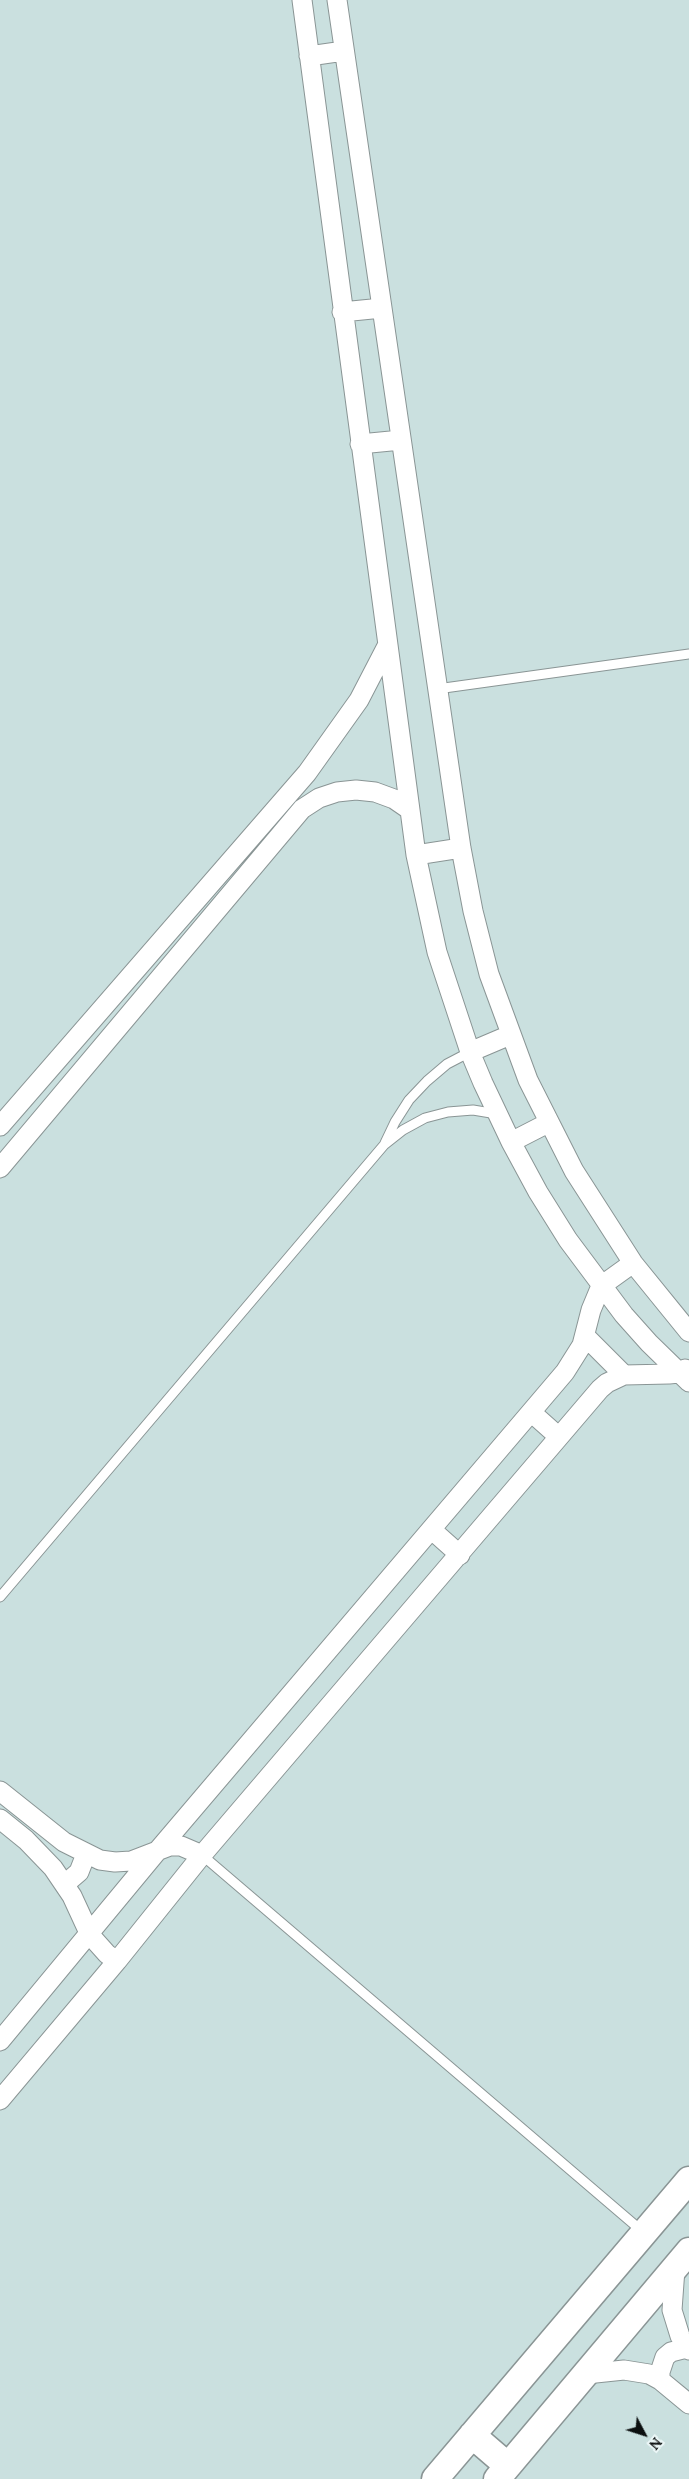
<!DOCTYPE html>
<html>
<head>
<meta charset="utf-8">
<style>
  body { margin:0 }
  #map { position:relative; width:689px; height:2479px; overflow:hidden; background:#ddeae9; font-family:Lora,serif }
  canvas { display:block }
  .north { position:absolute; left:619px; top:2409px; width:50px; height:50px; -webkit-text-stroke:4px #ebf7f7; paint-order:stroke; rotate:130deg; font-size:14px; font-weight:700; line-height:20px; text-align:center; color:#0b0f0f }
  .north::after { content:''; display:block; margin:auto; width:18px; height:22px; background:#0b0f0f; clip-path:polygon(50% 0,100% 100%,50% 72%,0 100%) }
</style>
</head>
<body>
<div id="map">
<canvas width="689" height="2479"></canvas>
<div class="north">N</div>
</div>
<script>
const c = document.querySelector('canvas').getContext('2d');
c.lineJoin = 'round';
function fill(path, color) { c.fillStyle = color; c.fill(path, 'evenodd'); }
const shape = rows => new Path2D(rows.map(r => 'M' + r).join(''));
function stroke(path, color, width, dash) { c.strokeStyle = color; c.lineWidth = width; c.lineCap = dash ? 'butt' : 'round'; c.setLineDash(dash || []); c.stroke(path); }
fill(shape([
  [0,0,689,0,689,2479,0,2479]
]), '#cae0df');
const lane = shape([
  [437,689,689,654],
  [385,1143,395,1122,409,1100,427,1081,447,1064,470,1052],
  [0,1597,384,1145,403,1130,425,1118,448,1112,473,1110,497,1114],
  [202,1855,643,2232]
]);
const street = shape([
  [302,0,416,855,437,952,470,1052,483,1083,511,1142,538,1192,568,1240,624,1315,649,1343,689,1382],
  [337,0,461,848,473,911,489,974,528,1080,574,1171,633,1263,689,1332],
  [309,56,344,51],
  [342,312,382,308],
  [360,444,401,440],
  [416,855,461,848],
  [470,1052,510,1035],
  [0,1126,307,773,359,700,387,646],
  [511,1142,548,1123],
  [0,1168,302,809,319,798,337,792,356,790,375,792,394,799,410,810],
  [585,1336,624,1375],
  [531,1412,559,1437],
  [432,1530,460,1555],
  [0,1791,64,1842,100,1860,115,1862,131,1861,170,1846,181,1846,202,1855],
  [0,1819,26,1840,53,1868,72,1896,90,1935,107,1954,117,1961],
  [65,1884,79,1872,86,1854],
  [0,2041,159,1849,565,1372,582,1345,591,1310,601,1286,633,1263],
  [0,2100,117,1961,202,1855,600,1389,607,1383,624,1375,669,1374,679,1373,685,1369],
  [675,2269,672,2310,680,2336,689,2350],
  [586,2374,624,2370,649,2374,660,2380,689,2404],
  [660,2380,660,2372,665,2357,671,2352,687,2348]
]);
const secondary = shape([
  [472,2435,508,2466],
  [435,2479,689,2180],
  [497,2479,689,2251]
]);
stroke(lane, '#8a9595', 11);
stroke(street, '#8a9595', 21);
stroke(secondary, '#8a9595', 29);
stroke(lane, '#fff', 9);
stroke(street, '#fff', 19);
stroke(secondary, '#fff', 26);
</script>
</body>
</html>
